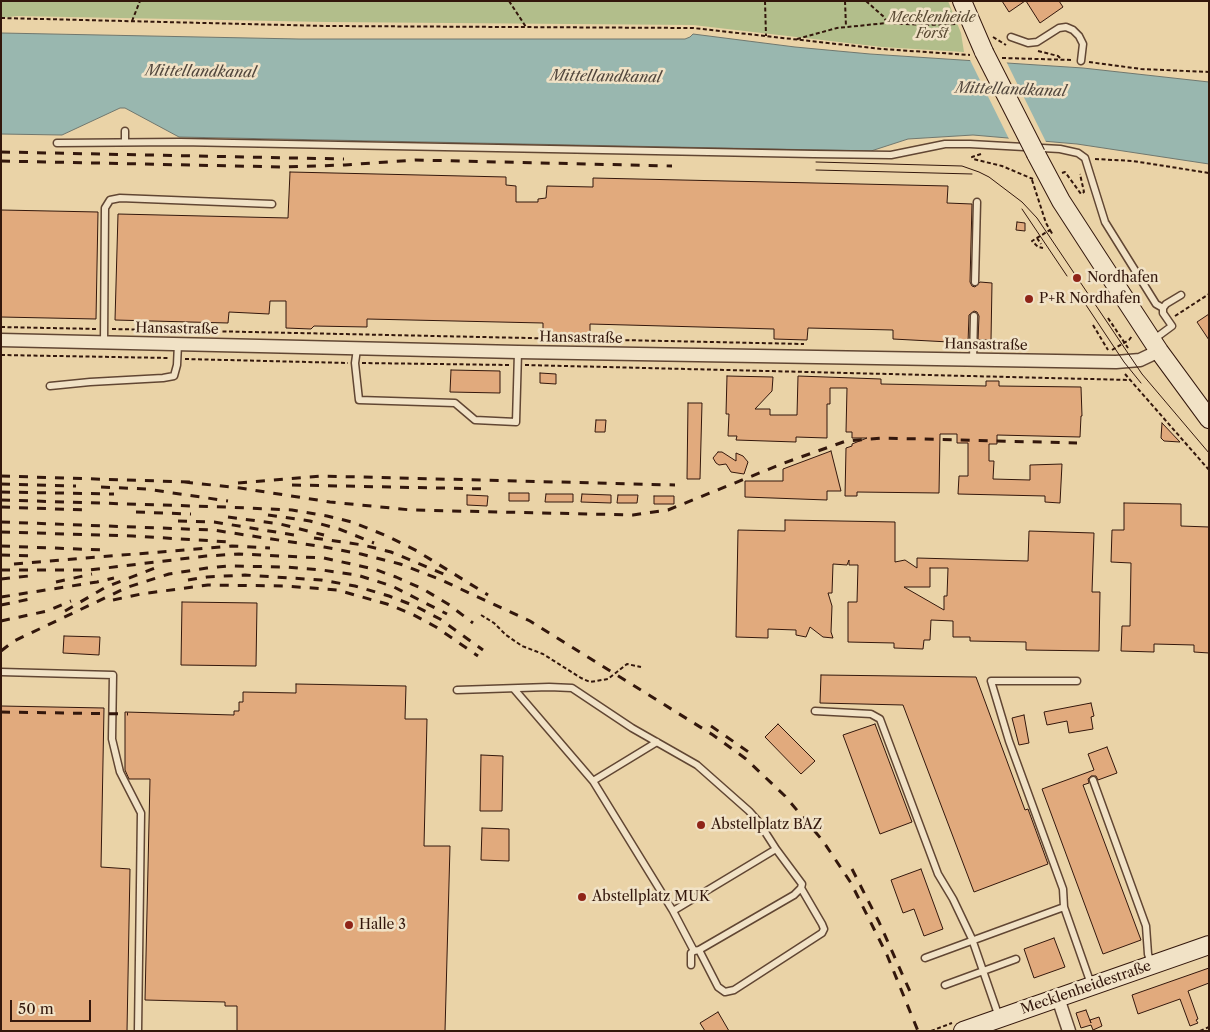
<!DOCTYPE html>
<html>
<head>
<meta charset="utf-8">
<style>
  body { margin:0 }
  #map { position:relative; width:1210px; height:1032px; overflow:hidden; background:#ead3a7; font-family:"Libre Caslon Text",serif }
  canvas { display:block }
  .frame { position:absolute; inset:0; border:2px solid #33170c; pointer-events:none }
  .scale { position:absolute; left:10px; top:1000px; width:81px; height:22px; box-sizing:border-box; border:2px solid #33170c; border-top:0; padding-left:6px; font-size:15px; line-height:18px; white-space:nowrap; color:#33170c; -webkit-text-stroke:4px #f1e2c6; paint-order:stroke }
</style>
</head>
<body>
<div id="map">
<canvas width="1210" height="1032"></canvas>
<div class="frame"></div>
<div class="scale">50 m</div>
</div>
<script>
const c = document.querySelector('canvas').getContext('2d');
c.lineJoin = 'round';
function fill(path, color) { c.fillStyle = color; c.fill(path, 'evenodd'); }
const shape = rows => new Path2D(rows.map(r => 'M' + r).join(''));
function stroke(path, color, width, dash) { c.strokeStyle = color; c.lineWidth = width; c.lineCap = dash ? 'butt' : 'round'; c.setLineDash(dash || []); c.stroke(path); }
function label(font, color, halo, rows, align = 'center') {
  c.font = font + ' "Libre Caslon Text",serif'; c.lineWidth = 5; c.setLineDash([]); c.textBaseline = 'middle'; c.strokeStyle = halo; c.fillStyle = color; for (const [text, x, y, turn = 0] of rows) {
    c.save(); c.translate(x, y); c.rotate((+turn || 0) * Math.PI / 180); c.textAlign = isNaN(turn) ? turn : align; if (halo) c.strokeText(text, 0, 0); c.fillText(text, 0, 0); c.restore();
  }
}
fill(shape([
  [1,1,948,1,961,33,964,52,882,47,693,25,326,22,17,16,1,18]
]), '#b2be8b');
const water = shape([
  [1,33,299,39,685,39,690,37,693,34,795,47,870,54,1083,68,1209,82,1209,164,1077,144,973,135,908,139,871,151,179,137,125,108,120,108,62,135,1,134,1,33]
]);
fill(water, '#99b7af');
stroke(water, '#70776e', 1);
fill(shape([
  [969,58,1006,61,1047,144,1010,141]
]), '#ead3a7');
const building = shape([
  [1002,1,1025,1,1009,12,1002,1],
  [1026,1,1059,1,1063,7,1040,23,1026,1],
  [290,172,506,177,506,185,516,186,516,202,538,202,538,199,546,198,547,186,593,187,593,178,948,186,947,203,972,204,970,282,972,286,975,287,980,282,992,283,991,340,978,340,979,316,977,312,974,311,969,315,968,343,893,339,893,330,808,328,807,340,774,339,774,329,590,324,590,338,543,337,543,323,367,319,367,327,314,326,311,329,286,328,286,301,270,301,269,314,229,312,228,323,115,320,118,214,288,218,290,172],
  [1,210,98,212,96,319,1,317,1,210],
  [1017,222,1025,223,1025,231,1016,230,1017,222],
  [1209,314,1209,340,1197,322,1209,314],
  [451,370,500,371,500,393,450,392,451,370],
  [540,373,556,374,556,384,540,383,540,373],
  [727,376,773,377,772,391,755,409,770,409,770,415,797,415,798,376,881,379,881,384,986,386,986,381,999,381,999,386,1081,387,1082,416,1081,416,1080,437,997,435,997,444,989,444,989,461,994,461,993,479,1030,480,1030,465,1062,464,1060,503,1045,502,1045,496,958,494,959,476,968,476,968,443,957,443,957,434,940,434,939,493,857,492,857,496,845,496,846,448,852,446,852,444,867,438,852,438,852,432,846,432,847,388,830,388,830,404,827,404,827,438,796,437,796,442,736,440,737,436,728,436,729,414,726,414,727,376],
  [688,403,702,403,700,479,687,479,688,403],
  [596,420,606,420,605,432,595,432,596,420],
  [1162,423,1180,442,1164,441,1161,438,1162,423],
  [831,451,841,491,827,491,827,500,745,497,745,481,783,481,783,469,831,451],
  [718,452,722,452,736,461,736,453,743,456,748,462,744,474,731,472,726,464,719,465,716,463,713,458,718,452],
  [509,493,529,493,529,501,509,501,509,493],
  [546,494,573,494,573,502,545,502,546,494],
  [582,494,611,495,611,503,581,502,582,494],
  [467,495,488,496,487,506,467,505,467,495],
  [618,495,638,495,637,503,617,503,618,495],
  [654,496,674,496,674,504,654,504,654,496],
  [1124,503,1181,504,1181,526,1209,527,1209,653,1194,652,1194,645,1154,644,1154,652,1121,651,1122,626,1130,626,1131,563,1111,562,1112,530,1124,530,1124,503],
  [785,520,895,522,895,562,905,560,917,568,917,558,1028,561,1029,531,1094,533,1092,592,1100,592,1099,651,1026,650,1026,642,970,641,970,637,953,637,953,621,931,620,930,640,924,640,923,649,894,648,894,643,848,642,848,602,857,602,858,565,849,565,849,560,847,565,833,564,832,593,828,593,832,606,831,632,833,638,823,637,810,627,806,637,796,635,796,630,768,629,768,638,736,637,738,530,785,531,785,520],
  [930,568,948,568,947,596,944,596,944,610,904,587,930,587,930,568],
  [182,602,257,603,256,666,181,665,182,602],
  [64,636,100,637,99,655,63,653,64,636],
  [821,675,976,677,1025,810,1028,809,1048,864,974,892,903,705,820,703,821,675],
  [296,684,406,686,405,719,427,719,424,846,450,846,445,1031,237,1031,237,1006,225,1006,225,1002,145,1000,150,779,129,779,125,770,125,712,234,715,234,711,239,711,239,702,243,702,243,692,296,693,296,684],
  [1091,703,1094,716,1091,717,1093,729,1069,733,1067,721,1047,725,1044,712,1091,703],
  [1,706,104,708,101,867,130,869,127,1031,1,1031,1,706],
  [1024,715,1029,743,1019,745,1012,718,1024,715],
  [778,724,815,761,801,774,765,737,778,724],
  [875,724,912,822,880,834,843,735,875,724],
  [1107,747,1117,773,1098,780,1096,776,1091,776,1088,779,1089,783,1083,785,1141,940,1103,954,1042,789,1094,770,1088,754,1107,747],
  [481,755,503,756,502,811,480,811,481,755],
  [482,828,509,829,509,861,481,860,482,828],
  [921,869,943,929,924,936,914,909,903,913,891,880,921,869],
  [1054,938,1065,967,1034,978,1024,949,1054,938],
  [1209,968,1209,983,1188,991,1198,1019,1196,1020,1198,1023,1190,1026,1180,999,1138,1014,1132,995,1209,968],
  [1086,1010,1091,1023,1090,1020,1099,1017,1102,1026,1093,1030,1091,1025,1081,1028,1076,1013,1086,1010],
  [718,1012,729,1031,705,1031,700,1023,718,1012]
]);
fill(building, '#e1aa7d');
stroke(building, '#33170c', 1);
const lane = shape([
  [1011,37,1028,43,1037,42,1059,28,1066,27,1073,30,1079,36,1083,44,1081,61],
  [125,131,125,142],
  [57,143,180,142,814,154,891,155,945,144,970,144,1060,149,1078,153,1085,158,1105,222,1156,304,1163,308],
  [975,282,977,202],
  [1163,308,1166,304,1181,295],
  [1153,340,1172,326,1163,313,1163,308],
  [104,343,105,208,110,200,120,198,272,204],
  [357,349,355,363,359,400,455,403,475,420,516,422,518,352],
  [973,360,974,316],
  [50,386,90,382,163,378,174,376,177,365,178,344],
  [1,672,113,675,112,739,120,772,141,813,138,1031],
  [1077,681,991,681,1009,741,1063,889,1064,907,1091,984],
  [514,689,593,781,673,911],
  [457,690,549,687,572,688,632,728,697,765,749,811,758,821,776,849],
  [815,711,871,714,880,719,938,874,953,899,972,939,999,1017],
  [1093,780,1146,926,1148,954,1151,963],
  [593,781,657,742],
  [699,950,718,987,725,992,734,990,822,933,824,929,822,924,801,888],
  [925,958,1064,907],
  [691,965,691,953,694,951,673,911,776,849,802,884,801,888,794,895,699,950,694,951],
  [945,985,1016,959]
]);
const street = shape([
  [1,340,518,352,1116,362,1140,360,1159,351],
  [1058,998,1069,1031]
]);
const secondary = shape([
  [962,1,984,52],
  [1036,154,1061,201,1100,261,1159,351,1209,419],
  [963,1031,1209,945]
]);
stroke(lane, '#614633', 9);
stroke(street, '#614633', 15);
stroke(secondary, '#33170c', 20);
stroke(shape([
  [91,1,102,1],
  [509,1,526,27],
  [765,1,766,36],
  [845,1,846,27],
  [866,1,884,17,887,23],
  [1,18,327,26,693,28,882,49,970,55],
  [132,21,140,1],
  [993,37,1006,45],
  [797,39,837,28,887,23,924,25,956,24],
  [1038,51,1058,56,1061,59],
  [1002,58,1072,60],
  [1089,62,1141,69,1209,72],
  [981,154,972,157,973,159,1002,166,1033,179],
  [1095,159,1133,161,1209,173],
  [1062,173,1065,172,1081,194,1084,192,1080,174],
  [1032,180,1046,223,1050,230,1032,241,1038,247,1043,248],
  [1050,230,1053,235],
  [1037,238,1041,244],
  [1175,316,1209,294],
  [1108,318,1128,348],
  [1093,325,1108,350],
  [1,327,97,329],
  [112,329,804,344],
  [1112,350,1129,340,1132,336],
  [1,355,170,358],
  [185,359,348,363],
  [362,363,510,365],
  [525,365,1130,380],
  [1125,374,1209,470],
  [481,615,494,623,506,635,522,646,543,654,581,678,590,682,608,679,627,664,641,667],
  [931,1031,952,1023],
  [1200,1031,1209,1027]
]), '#33170c', 2, [4, 2.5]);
stroke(lane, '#f1e2c6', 6);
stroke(street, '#f1e2c6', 12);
stroke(secondary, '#f1e2c6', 18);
stroke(shape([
  [816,162,962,166,979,172,989,177,1022,202,1037,218,1142,374,1209,453],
  [816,170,972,174],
  [1022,209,1067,276],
  [1082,299,1124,362,1141,383]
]), '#33170c', 1);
stroke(shape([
  [1,152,344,159],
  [1,161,283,167,345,165,415,160,672,166],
  [1,476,190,482],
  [184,482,240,488,330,502,411,510,633,515,668,510,784,463,846,441,882,438,1077,443],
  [238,483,321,476,675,485],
  [1,484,76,486],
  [292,485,488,489],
  [101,487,146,489,228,501],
  [1,492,114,494],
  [1,500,226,507,292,510,327,516,352,522,387,536,417,551,488,595],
  [1,507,86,510],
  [136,512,191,514],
  [268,515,310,521,339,529,374,543],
  [228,517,280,524,324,535],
  [178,521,214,522,294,535],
  [1,522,213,530,324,547,361,554,400,564,439,579,530,621,713,735,746,759,785,796,823,841,851,883,887,955,918,1031],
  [1,532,133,536,231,542],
  [314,538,363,545,391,552,451,577],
  [1,546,104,550],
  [1,555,34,556],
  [14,564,232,546,270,548],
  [1,570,89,570,206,556,239,554,324,558,374,569,396,577,423,589,448,604,473,623],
  [1,579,29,576],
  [188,580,207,577,245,575,321,580,355,586,389,596,415,606,440,619,483,650],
  [56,582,92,574],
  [1,597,97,582,114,578],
  [113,600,141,594,208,585,286,586,337,590,387,604,412,614,436,627,478,656],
  [1,605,30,599],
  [65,611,106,587,160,566],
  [1,621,47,611,71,601],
  [1,651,14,641,128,587,169,574,207,568,228,566,287,567,322,570,357,575,392,586,447,614],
  [1,712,128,714],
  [711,726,750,753],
  [852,869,879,922,912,996]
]), '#33170c', 3, [9, 9]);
const secondaryBridge = shape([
  [984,52,1036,154]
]);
stroke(secondaryBridge, '#33170c', 20, []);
stroke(secondaryBridge, '#f1e2c6', 18);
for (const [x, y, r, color] of [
  [1077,278,5,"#8f2418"],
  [1029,299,5,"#8f2418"],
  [701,825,5,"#8f2418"],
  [582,897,5,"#8f2418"],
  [349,925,5,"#8f2418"]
]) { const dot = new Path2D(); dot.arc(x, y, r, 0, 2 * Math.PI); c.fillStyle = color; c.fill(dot); stroke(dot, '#f1e2c6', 2); }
label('italic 14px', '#594932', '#f1e2c6', [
  ["Mecklenheide",932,18],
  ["Forst",932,34]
]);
label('14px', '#33170c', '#f1e2c6', [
  ["Nordhafen",1087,278],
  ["P+R Nordhafen",1039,299],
  ["Abstellplatz BAZ",711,825],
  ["Abstellplatz MUK",592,897],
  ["Halle 3",359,925]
], 'left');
label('14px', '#33170c', '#f1e2c6', [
  ["Hansastraße",177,329,1],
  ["Hansastraße",581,338,1],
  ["Hansastraße",986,345,1],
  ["Mecklenheidestraße",1086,988,-19]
]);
label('italic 15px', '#52473d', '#f1e2c6', [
  ["Mittellandkanal",201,72,1],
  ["Mittellandkanal",606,77,1],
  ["Mittellandkanal",1011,90,2]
]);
</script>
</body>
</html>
